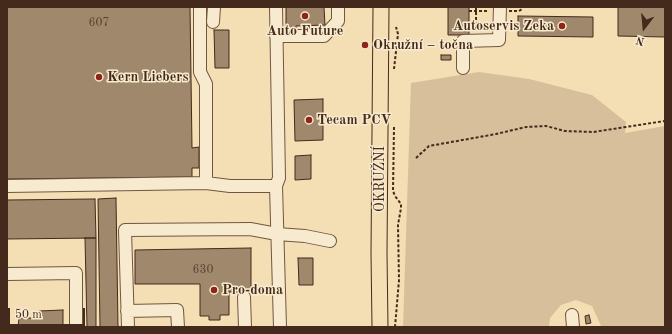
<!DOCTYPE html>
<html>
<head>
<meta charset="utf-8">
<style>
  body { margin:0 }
  #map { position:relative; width:672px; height:334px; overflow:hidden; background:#f4deb4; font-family:"Old Standard TT",serif }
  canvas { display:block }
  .frame { position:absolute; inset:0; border:8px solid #432a1c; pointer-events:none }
  .north { position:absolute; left:624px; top:8px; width:40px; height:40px; -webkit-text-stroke:3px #f8eace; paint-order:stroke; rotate:196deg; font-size:11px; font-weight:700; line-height:16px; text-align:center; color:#432a1c }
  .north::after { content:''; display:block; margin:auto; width:14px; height:18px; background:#432a1c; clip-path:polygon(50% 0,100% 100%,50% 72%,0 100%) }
  .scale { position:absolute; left:8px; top:308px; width:77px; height:18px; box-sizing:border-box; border:2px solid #432a1c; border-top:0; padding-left:5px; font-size:12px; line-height:14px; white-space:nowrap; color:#432a1c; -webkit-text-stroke:3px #f8eace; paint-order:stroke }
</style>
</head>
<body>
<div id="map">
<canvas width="672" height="334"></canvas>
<div class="frame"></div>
<div class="north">N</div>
<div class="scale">50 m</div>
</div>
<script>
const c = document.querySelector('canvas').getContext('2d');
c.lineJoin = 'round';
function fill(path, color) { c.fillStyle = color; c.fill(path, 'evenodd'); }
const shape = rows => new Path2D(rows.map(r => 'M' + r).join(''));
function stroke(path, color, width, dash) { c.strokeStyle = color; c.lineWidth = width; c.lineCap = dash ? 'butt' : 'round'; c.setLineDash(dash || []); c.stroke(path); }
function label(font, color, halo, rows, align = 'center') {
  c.font = font + ' "Old Standard TT",serif'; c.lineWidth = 3; c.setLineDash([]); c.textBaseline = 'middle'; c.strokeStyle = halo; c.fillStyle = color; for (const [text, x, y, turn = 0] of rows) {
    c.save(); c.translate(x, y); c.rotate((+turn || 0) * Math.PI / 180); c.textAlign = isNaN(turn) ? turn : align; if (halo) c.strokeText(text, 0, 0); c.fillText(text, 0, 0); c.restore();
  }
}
fill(shape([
  [479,72,529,79,592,95,626,122,625,133,665,126,665,327,603,327,601,326,592,306,576,300,561,305,550,318,549,327,403,327,411,83]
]), '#d6bf9a');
const building = shape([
  [7,7,190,7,192,148,199,147,199,168,192,168,192,177,7,179,7,7],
  [286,7,324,7,325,25,296,26,296,29,286,29,286,7],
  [448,7,469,7,469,35,448,35,448,7],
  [618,7,665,7,665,37,618,36,618,7],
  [518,16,593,17,593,37,518,36,518,16],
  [214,30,229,30,229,68,215,68,214,30],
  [441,55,451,55,451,60,441,60,441,55],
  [323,99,323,140,295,141,294,100,323,99],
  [311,155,311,179,295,180,295,156,311,155],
  [116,198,118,327,100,327,98,199,116,198],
  [95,199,96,238,7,239,7,200,95,199],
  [85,238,96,238,96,327,87,327,85,238],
  [251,248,251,292,229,292,229,315,220,315,220,320,209,320,209,316,200,316,200,284,135,284,135,250,251,248],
  [298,258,313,258,313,285,299,285,298,258],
  [63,310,63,327,18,327,19,318,39,318,39,311,63,310],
  [589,315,591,323,586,324,585,316,589,315]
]);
fill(building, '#9f886b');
stroke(building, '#432a1c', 1);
const minor = shape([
  [200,7,200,72,206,84,206,183],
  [213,22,214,7],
  [276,36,324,36,338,21,338,7],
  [463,68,463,41,499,40,500,7],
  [7,186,206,183,230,186,276,186,280,327],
  [276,186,279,178,276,7],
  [7,274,76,273,76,327],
  [244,297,245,327],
  [127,311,177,310,178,327],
  [572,315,573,327],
  [128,327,125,230,250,229,277,234,305,236,330,241]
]);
const major = shape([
  [380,327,379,253,381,7]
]);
stroke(minor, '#6f5742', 14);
stroke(major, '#432a1c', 17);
stroke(shape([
  [476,7,476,30],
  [469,11,489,11],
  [509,11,519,11,522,9],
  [394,69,398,34,396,27],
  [394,127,393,191,395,196,401,204,401,208,398,225,399,280,395,327],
  [416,158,429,146,496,134,526,127,546,126,565,131,593,132,665,121]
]), '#432a1c', 2, [3, 2]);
stroke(minor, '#f8eace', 12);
stroke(major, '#f4deb4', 15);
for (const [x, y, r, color] of [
  [305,16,4,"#8f2418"],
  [562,26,4,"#8f2418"],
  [365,45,4,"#8f2418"],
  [99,77,4,"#8f2418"],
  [309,120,4,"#8f2418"],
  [214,290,4,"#8f2418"]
]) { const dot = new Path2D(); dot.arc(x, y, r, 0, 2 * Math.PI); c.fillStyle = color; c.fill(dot); stroke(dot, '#f8eace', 1.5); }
label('12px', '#5a4230', null, [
  ["607",99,23],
  ["630",203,270]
]);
label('bold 14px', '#432a1c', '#f8eace', [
  ["Autoservis Zeka",554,26,"right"],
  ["Auto Future",305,31,"center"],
  ["Okružní – točna",373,45],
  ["Kern Liebers",107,77],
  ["Tecam PCV",317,120],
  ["Pro-doma",222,290]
], 'left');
label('14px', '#432a1c', '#f8eace', [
  ["OKRUŽNÍ",380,179,-90]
]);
</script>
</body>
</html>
